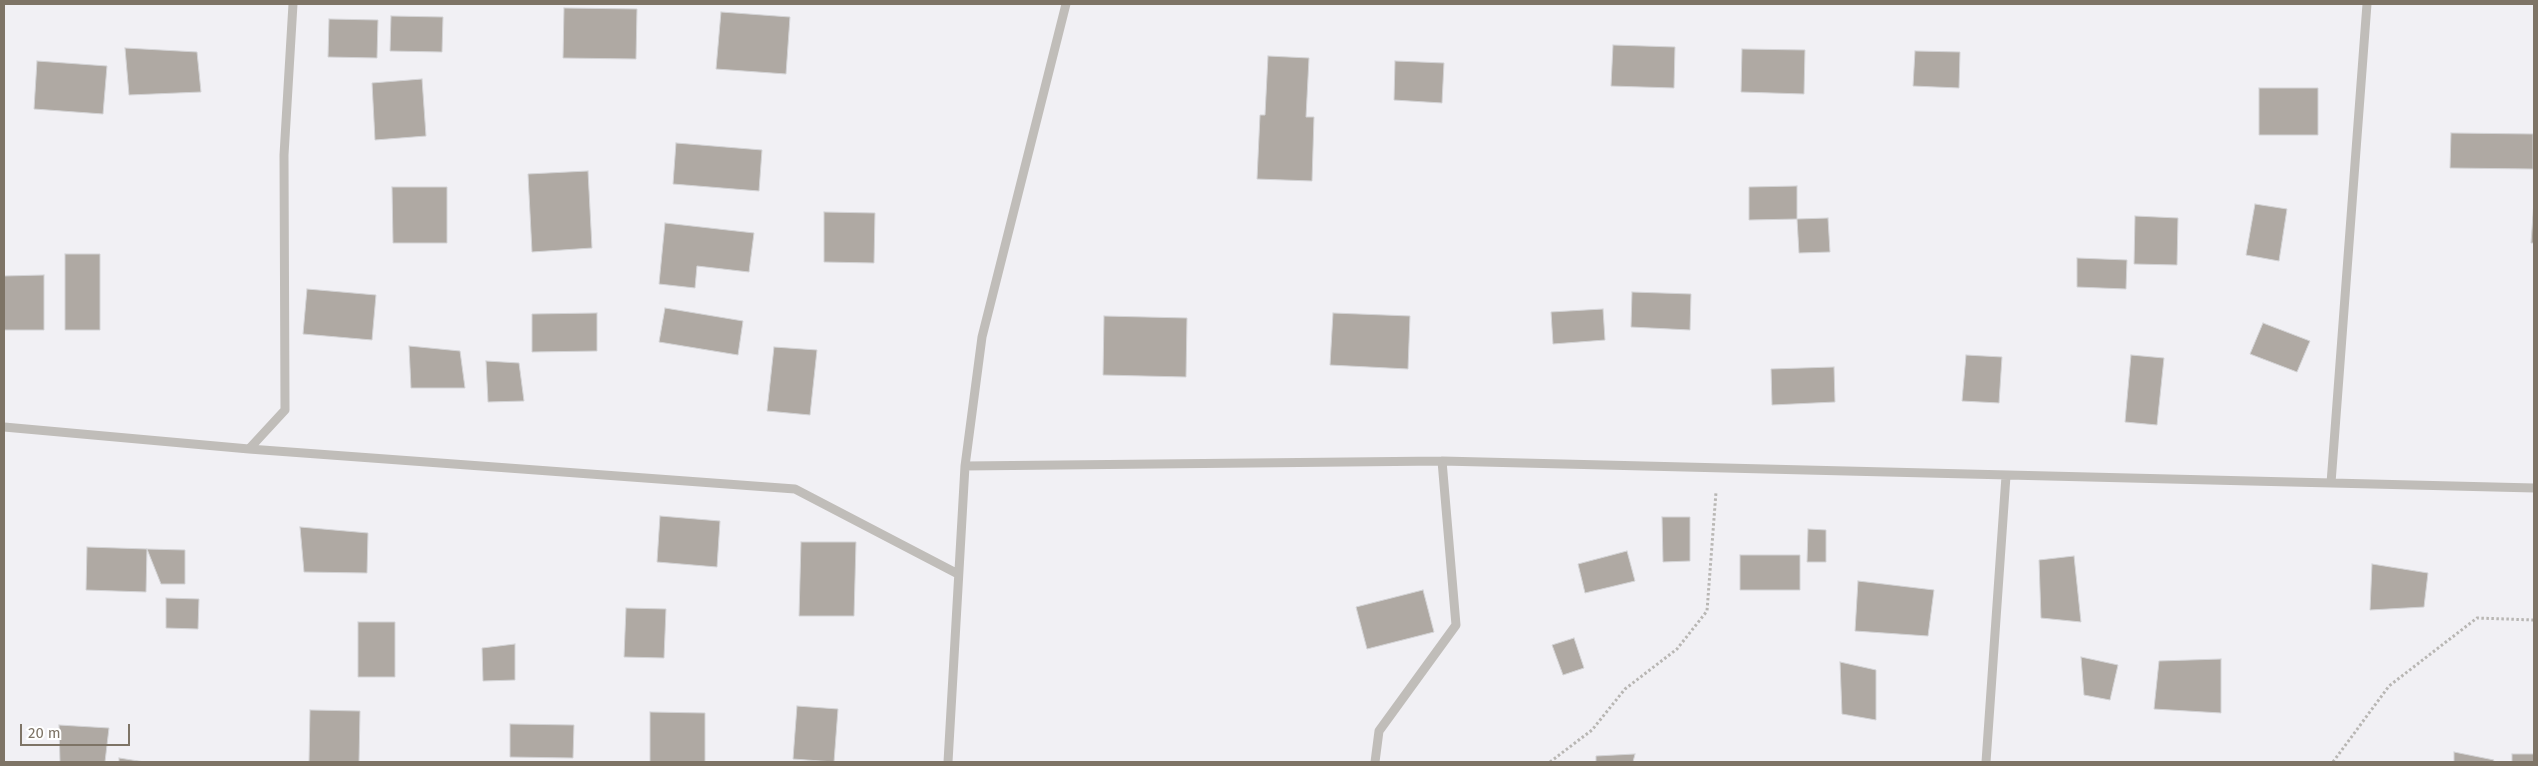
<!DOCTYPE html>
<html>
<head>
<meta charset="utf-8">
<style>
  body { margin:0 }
  #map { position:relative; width:2538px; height:766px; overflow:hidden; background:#f1f0f4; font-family:"Fira Sans",sans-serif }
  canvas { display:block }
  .frame { position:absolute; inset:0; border:5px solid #7e7466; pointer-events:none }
  .scale { position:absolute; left:20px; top:724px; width:110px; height:22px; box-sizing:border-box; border:2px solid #7e7466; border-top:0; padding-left:6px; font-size:15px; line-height:18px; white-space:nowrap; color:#7e7466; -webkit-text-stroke:4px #fff; paint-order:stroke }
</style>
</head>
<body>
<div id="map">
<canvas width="2538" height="766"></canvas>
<div class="frame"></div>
<div class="scale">20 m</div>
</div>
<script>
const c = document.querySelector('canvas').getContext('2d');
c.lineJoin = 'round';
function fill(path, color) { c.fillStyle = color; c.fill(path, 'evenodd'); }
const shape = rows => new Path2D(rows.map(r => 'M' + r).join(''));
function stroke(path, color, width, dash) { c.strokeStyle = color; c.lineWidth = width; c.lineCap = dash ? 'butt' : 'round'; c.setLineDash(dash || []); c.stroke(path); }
const building = shape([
  [564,8,637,9,636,59,563,58,564,8],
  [721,12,790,17,786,74,716,69,721,12],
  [391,16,443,17,442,52,390,51,391,16],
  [329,19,378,20,377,58,328,57,329,19],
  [1613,45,1675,47,1674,88,1611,86,1613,45],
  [125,48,197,52,201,92,129,95,125,48],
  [1742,49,1805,50,1804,94,1741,92,1742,49],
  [1915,51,1960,52,1959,88,1913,86,1915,51],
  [1268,56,1309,58,1306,117,1314,117,1312,181,1257,179,1260,115,1265,115,1268,56],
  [37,61,107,66,103,114,34,109,37,61],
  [1395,61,1444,63,1442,103,1394,100,1395,61],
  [422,79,426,136,375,140,372,83,422,79],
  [2259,88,2318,88,2318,135,2259,135,2259,88],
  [2451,133,2533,134,2533,169,2450,168,2451,133],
  [676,143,762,150,759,191,673,184,676,143],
  [588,171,592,248,532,252,528,174,588,171],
  [1797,186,1797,219,1749,220,1749,187,1797,186],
  [392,187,447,187,447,243,393,243,392,187],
  [2534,201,2534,243,2531,243,2534,201],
  [2255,204,2287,209,2279,261,2246,255,2255,204],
  [824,212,875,213,874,263,824,262,824,212],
  [2135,216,2178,218,2177,265,2134,264,2135,216],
  [1828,218,1830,252,1799,253,1797,219,1828,218],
  [665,223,754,233,749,272,697,266,695,288,659,284,665,223],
  [65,254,100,254,100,330,65,330,65,254],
  [2077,258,2127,260,2126,289,2077,287,2077,258],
  [44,275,44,330,4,330,4,276,44,275],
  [307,289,376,295,372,340,303,334,307,289],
  [1632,292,1691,294,1690,330,1631,327,1632,292],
  [665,308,743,321,738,355,659,342,665,308],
  [1603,309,1605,340,1553,344,1551,312,1603,309],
  [597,313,597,351,532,352,532,314,597,313],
  [1333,313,1410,316,1408,369,1330,365,1333,313],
  [1104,316,1187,318,1186,377,1103,375,1104,316],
  [2263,323,2310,341,2297,372,2250,354,2263,323],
  [409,346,460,351,465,388,411,388,409,346],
  [774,347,817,350,810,415,767,411,774,347],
  [1966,355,2002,357,1999,403,1962,401,1966,355],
  [2131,355,2164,358,2157,425,2125,422,2131,355],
  [486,361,519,363,524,401,488,402,486,361],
  [1834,367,1835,402,1772,405,1771,369,1834,367],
  [660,516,720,521,717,567,657,562,660,516],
  [1662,517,1690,517,1690,561,1663,562,1662,517],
  [300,527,368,533,367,573,304,572,300,527],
  [1808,529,1826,530,1826,562,1807,562,1808,529],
  [801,542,856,542,854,616,799,616,801,542],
  [87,547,147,549,146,592,86,590,87,547],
  [147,549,185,550,185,584,161,584,147,549],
  [1627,551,1635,581,1585,593,1578,564,1627,551],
  [1740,555,1800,555,1800,590,1740,590,1740,555],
  [2074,556,2081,622,2041,618,2039,560,2074,556],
  [2372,564,2428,573,2424,607,2370,610,2372,564],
  [1858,581,1934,590,1928,636,1855,631,1858,581],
  [1423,590,1434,632,1367,649,1356,607,1423,590],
  [166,598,199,599,198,629,166,628,166,598],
  [626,608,666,609,664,658,624,657,626,608],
  [358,622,395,622,395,677,358,677,358,622],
  [1574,638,1584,668,1563,675,1552,645,1574,638],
  [515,644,515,680,483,681,482,648,515,644],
  [2081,657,2118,665,2110,700,2084,695,2081,657],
  [2221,659,2221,713,2154,709,2159,661,2221,659],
  [1840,662,1876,670,1876,720,1842,714,1840,662],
  [797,706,838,709,834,762,793,759,797,706],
  [310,710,360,711,359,762,309,762,310,710],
  [650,712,705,713,705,762,650,762,650,712],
  [510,724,574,725,573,758,510,757,510,724],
  [59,725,109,728,105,762,60,762,59,725],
  [2454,752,2494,760,2493,762,2454,762,2454,752],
  [1635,754,1633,762,1596,762,1596,756,1635,754],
  [2512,754,2534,754,2534,762,2512,762,2512,754],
  [119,758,145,762,119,762,119,758]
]);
fill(building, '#afa9a3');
stroke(building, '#d3d3d5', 1);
stroke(shape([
  [1550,762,1592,730,1625,689,1677,649,1707,611,1716,492],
  [2333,762,2389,686,2477,618,2534,620]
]), '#b8b6b3', 3, [2.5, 2.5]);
stroke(shape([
  [4,427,249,449,795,489,958,574],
  [249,449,285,410,284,155,293,4],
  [965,466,1442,461,2534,488],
  [2331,483,2367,4],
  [948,762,965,466,982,337,1066,4],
  [1375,762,1379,731,1456,625,1442,461],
  [1986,762,2006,476]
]), '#c0bdb9', 9);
</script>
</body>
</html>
